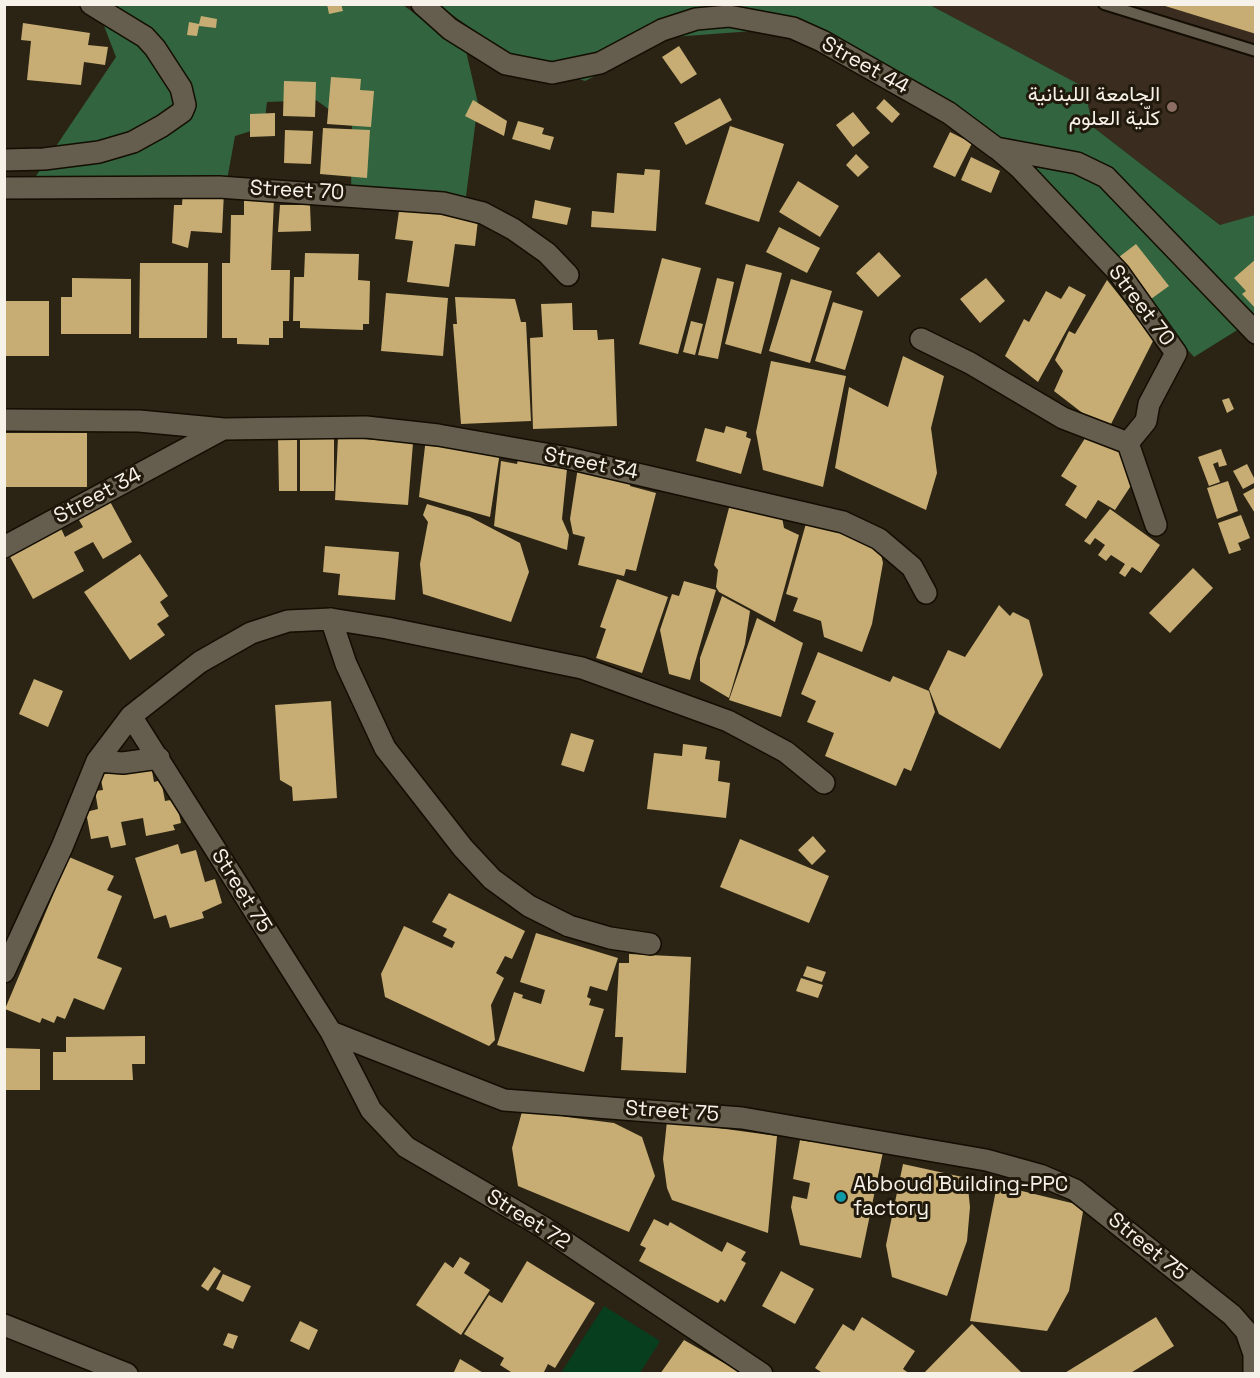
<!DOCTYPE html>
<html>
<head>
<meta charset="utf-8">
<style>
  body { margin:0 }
  #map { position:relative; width:1260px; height:1378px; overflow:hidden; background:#2b2415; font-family:"Space Grotesk",sans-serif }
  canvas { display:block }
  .frame { position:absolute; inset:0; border:6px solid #f7f2e9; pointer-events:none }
</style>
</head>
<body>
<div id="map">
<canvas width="1260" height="1378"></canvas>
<div class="frame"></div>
</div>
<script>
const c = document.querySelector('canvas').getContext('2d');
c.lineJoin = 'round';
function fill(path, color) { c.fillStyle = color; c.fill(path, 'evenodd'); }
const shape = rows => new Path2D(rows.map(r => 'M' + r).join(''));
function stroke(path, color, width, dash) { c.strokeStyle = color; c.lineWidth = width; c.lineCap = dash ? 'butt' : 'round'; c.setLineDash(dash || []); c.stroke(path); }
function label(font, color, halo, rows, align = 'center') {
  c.font = font + ' "Space Grotesk",Vazirmatn,sans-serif'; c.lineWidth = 6; c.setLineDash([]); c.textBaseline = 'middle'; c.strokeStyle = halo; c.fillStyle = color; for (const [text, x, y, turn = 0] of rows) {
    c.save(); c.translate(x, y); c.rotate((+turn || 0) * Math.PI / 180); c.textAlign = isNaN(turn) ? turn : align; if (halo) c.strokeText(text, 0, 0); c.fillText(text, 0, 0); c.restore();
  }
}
fill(shape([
  [930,5,1255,5,1255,215,1221,225,1093,127,1084,87]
]), '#3a2d20');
fill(shape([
  [604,1306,660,1341,640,1373,561,1373]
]), '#073e1d');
fill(shape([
  [96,5,403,5,466,51,478,103,465,204,351,194,352,126,316,100,267,102,264,127,235,136,227,180,28,188,116,57],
  [438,5,930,5,1084,87,1093,127,1220,225,1255,215,1255,319,1194,357,1001,138,793,28,673,37,585,81,511,56]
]), '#31643f');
fill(shape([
  [327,4,341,4,343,11,329,14],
  [1162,4,1256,4,1256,34,1162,5],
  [201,16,217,19,216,28,199,26,197,36,187,35,189,22,199,24],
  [23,23,90,33,88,45,108,47,105,65,84,62,81,85,27,80,31,41,21,40],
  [679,46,697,74,681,84,662,57],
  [331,77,361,79,360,90,374,91,371,127,327,124],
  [284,81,316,82,315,117,283,116],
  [720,98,732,120,686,145,674,123],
  [884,99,900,114,892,123,876,108],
  [473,100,507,121,504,136,465,116],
  [853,112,870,133,853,147,836,125],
  [275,113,275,136,250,137,250,114],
  [518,121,544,128,542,134,554,137,550,150,512,139],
  [730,126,784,144,759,222,705,204],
  [323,128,370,130,367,178,320,174],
  [285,130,313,131,311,164,284,163],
  [950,132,972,143,955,177,933,167],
  [856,154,869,167,858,177,846,165],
  [971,157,1000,171,991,193,961,180],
  [645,169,660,170,656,231,591,227,592,211,614,213,617,173,644,175],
  [798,181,839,206,820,237,779,212],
  [183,190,224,192,222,233,191,231,188,248,172,243,174,205,182,205],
  [244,198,274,198,271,270,290,270,289,321,283,321,283,338,269,338,269,345,237,344,237,338,222,338,222,263,230,263,231,215,244,215],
  [535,200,571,208,567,225,532,218],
  [280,205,310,205,311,231,278,232],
  [406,205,478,220,475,246,455,244,449,287,407,282,413,241,395,239,399,211,405,212],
  [779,227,820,248,807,273,766,252],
  [1136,244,1169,286,1151,299,1119,257],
  [879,252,901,276,878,297,856,273],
  [305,253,359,254,358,280,370,281,369,324,363,324,363,330,300,328,300,321,293,321,294,277,304,277],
  [662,258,701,268,678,354,639,344],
  [1256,259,1256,309,1242,294,1246,291,1234,278],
  [140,263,208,263,207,338,139,338],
  [746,264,782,273,761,354,725,344],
  [72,278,131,279,131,334,61,334,61,297,72,297],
  [717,278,734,282,718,359,698,355],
  [986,278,1005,301,980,323,960,299],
  [791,279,832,291,810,363,769,351],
  [1107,280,1154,339,1107,432,1054,391,1063,371,1055,360,1069,331,1075,334],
  [1069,286,1086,295,1038,382,1005,356,1024,319,1029,322,1046,291,1061,299],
  [386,293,448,298,443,356,381,351],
  [455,297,515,299,521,322,526,322,531,421,461,424,453,324,457,324],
  [4,301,49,301,49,356,4,356],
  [833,302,863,311,845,370,815,361],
  [572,303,573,330,597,330,598,340,614,339,617,426,533,429,530,338,543,337,541,304],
  [691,321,703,324,695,355,683,352],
  [903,356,944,376,931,428,937,473,926,510,835,468,849,387,888,407],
  [771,361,846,376,823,487,763,470,756,432],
  [1229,398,1234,409,1227,413,1222,400],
  [726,426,747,432,746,437,751,439,741,474,696,461,705,428,724,433],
  [1089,432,1126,457,1134,481,1115,510,1098,500,1086,519,1065,505,1077,486,1061,476],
  [4,433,87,433,87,487,4,487],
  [320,435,334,439,334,491,300,491,300,439],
  [338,437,413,443,408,505,335,500],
  [426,438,500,452,490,517,419,497],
  [278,439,297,439,297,491,279,491],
  [1221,449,1227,465,1219,467,1218,462,1213,464,1220,482,1209,486,1198,457],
  [519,455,567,469,562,519,569,535,567,550,494,526,501,461,517,464],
  [1247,464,1256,482,1243,489,1233,471],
  [578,467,631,481,630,486,656,493,636,571,626,569,624,576,578,565,585,537,573,534,570,519],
  [1228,481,1238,511,1217,519,1207,488],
  [1256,487,1256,515,1243,494],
  [107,496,132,542,103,559,93,542,74,552,84,571,33,599,8,553,59,524,65,537,83,527,75,513],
  [427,504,470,517,520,543,529,572,511,622,423,594,420,564,428,522,423,515],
  [730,504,748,512,754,504,782,517,784,528,799,535,775,622,719,592,716,587,718,570,714,565],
  [1110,509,1160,545,1141,573,1132,567,1125,577,1119,573,1125,564,1111,555,1106,561,1098,555,1105,545,1095,538,1090,545,1084,541],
  [1241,515,1250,538,1238,543,1241,550,1229,554,1218,523],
  [807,520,879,546,883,563,872,624,862,652,824,637,821,621,793,611,798,598,786,594],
  [325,546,399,552,395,600,338,595,340,574,323,572],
  [140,554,168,596,160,602,169,616,157,624,165,635,130,660,84,592],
  [1193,568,1213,588,1170,633,1149,613],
  [617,579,668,597,642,673,596,658,606,629,600,627],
  [684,581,716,590,690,680,669,674,660,630,672,594,679,596],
  [722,596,750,611,745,644,729,698,700,681,700,658],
  [999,605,1010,616,1013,612,1029,620,1043,675,1000,749,939,714,929,689,948,650,965,657],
  [757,618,803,643,781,717,729,700],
  [818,652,890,682,893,676,929,691,935,712,911,771,904,768,896,786,825,756,834,733,807,722,816,701,801,694],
  [34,679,63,691,48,727,19,714],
  [331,701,337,798,293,801,292,787,280,780,275,705],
  [571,733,594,740,584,772,561,765],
  [683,744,707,747,705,759,720,761,718,781,730,783,726,818,647,809,654,753,682,756],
  [151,765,154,782,161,780,165,801,176,799,181,823,173,825,175,830,146,836,143,818,121,822,126,845,111,848,108,836,91,839,86,812,98,809,95,791,103,790,100,775],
  [813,836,826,851,812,865,798,850],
  [740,839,829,876,809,923,720,887],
  [178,844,181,854,196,850,205,882,215,879,222,903,202,912,204,918,170,928,166,915,154,919,135,858],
  [69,857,114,876,107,890,122,896,97,958,122,968,104,1010,74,998,65,1019,57,1016,54,1023,42,1018,40,1023,5,1009],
  [449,893,525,931,512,959,505,956,496,973,504,978,491,1005,495,1040,489,1046,385,997,381,974,404,926,452,948,455,942,443,936,447,929,432,922],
  [536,933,618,958,607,991,590,986,587,997,591,999,589,1005,604,1009,584,1072,497,1045,514,992,523,995,522,998,541,1004,545,990,520,982],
  [629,954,691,957,686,1073,621,1070,623,1037,615,1037,619,963,629,963],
  [807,966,826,972,822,982,803,976],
  [801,978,823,985,818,998,796,991],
  [145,1036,145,1064,132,1064,133,1080,53,1080,53,1052,66,1052,66,1037],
  [4,1048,40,1049,40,1090,4,1090],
  [523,1108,567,1117,614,1123,642,1137,655,1176,629,1232,518,1186,512,1148],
  [667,1121,777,1136,768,1233,672,1200,667,1188,663,1159],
  [813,1135,883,1152,861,1258,800,1245,791,1207,793,1196,807,1199,810,1183,793,1179,800,1140,812,1142],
  [903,1164,967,1178,970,1207,967,1241,947,1296,892,1277,886,1245],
  [997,1185,1084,1206,1069,1291,1047,1331,970,1321],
  [654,1219,668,1226,670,1222,722,1252,727,1242,746,1252,741,1260,746,1263,725,1302,721,1299,718,1303,639,1261,646,1248,640,1245],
  [460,1257,470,1263,464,1273,490,1290,461,1335,416,1305,445,1262,453,1268],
  [527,1261,595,1303,555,1368,548,1364,543,1374,514,1374,500,1365,504,1358,464,1334,489,1295,502,1303],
  [214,1267,221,1271,208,1291,201,1286],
  [781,1271,814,1289,795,1324,762,1306],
  [223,1274,251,1286,243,1302,216,1289],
  [862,1317,915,1351,903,1369,910,1374,824,1374,815,1368,843,1324,854,1331],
  [1156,1317,1174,1346,1129,1374,1063,1374],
  [300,1321,318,1330,309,1350,290,1341],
  [972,1324,1023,1374,923,1374],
  [228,1333,238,1336,233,1349,223,1345],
  [684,1340,738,1371,738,1374,660,1374],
  [460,1359,485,1374,453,1374]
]), '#c7ad73');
const lane = shape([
  [1104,4,1256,51]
]);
const street = shape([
  [422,4,450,29,506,64,552,73,600,63,662,30,696,19,729,16,793,28,822,41,949,113,996,148,1077,163,1106,177,1256,333],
  [4,160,44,159,99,152,133,142,162,126,182,112,185,105,181,88,155,48,145,37,91,4],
  [4,188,219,187,443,203,483,213,513,229,547,253,568,275],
  [921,339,970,363,1063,418,1128,443,1146,421,1149,404,1176,353,1119,273,1020,168,999,150],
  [4,420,139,421,224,429,366,427,438,435,568,458,843,522,879,539,912,567,926,593],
  [1128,443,1156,525],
  [4,547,223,429],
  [331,619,346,664,385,748,463,848,492,879,529,906,569,926,610,938,650,944],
  [131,716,331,1032,504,1100,742,1118,986,1160,1040,1175,1075,1190,1232,1315,1246,1331,1254,1354,1254,1374],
  [97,761,123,763,159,758],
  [4,972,62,847,97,761,131,716,200,662,251,633,288,621,331,619,387,628,582,668,728,721,786,752,824,783],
  [331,1032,371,1110,406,1147,543,1227,762,1374],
  [4,1325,127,1374]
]);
stroke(lane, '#130d02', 14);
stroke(street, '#130d02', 24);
stroke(lane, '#655d4d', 10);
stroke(street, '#655d4d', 21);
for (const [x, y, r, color] of [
  [1172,107,6,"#8d6e63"],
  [841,1197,6,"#0f9aa8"]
]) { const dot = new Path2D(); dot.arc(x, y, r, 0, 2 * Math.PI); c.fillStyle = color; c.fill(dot); stroke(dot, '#211a0c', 2); }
label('21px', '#f7f2e9', '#211a0c', [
  ["Street 44",865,66,29],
  ["Street 70",297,191,3],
  ["Street 70",1141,306,53],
  ["Street 34",591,464,11],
  ["Street 34",98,496,-28],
  ["Street 75",241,891,58],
  ["Street 75",672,1112,4],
  ["Street 72",528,1220,32],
  ["Street 75",1147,1247,39]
]);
label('21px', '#f7f2e9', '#211a0c', [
  ["الجامعة اللبنانية",1160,95],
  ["كلّية العلوم",1160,119],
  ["Abboud Building-PPC",853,1185,"left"],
  ["factory",853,1209,"left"]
], 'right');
</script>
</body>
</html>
